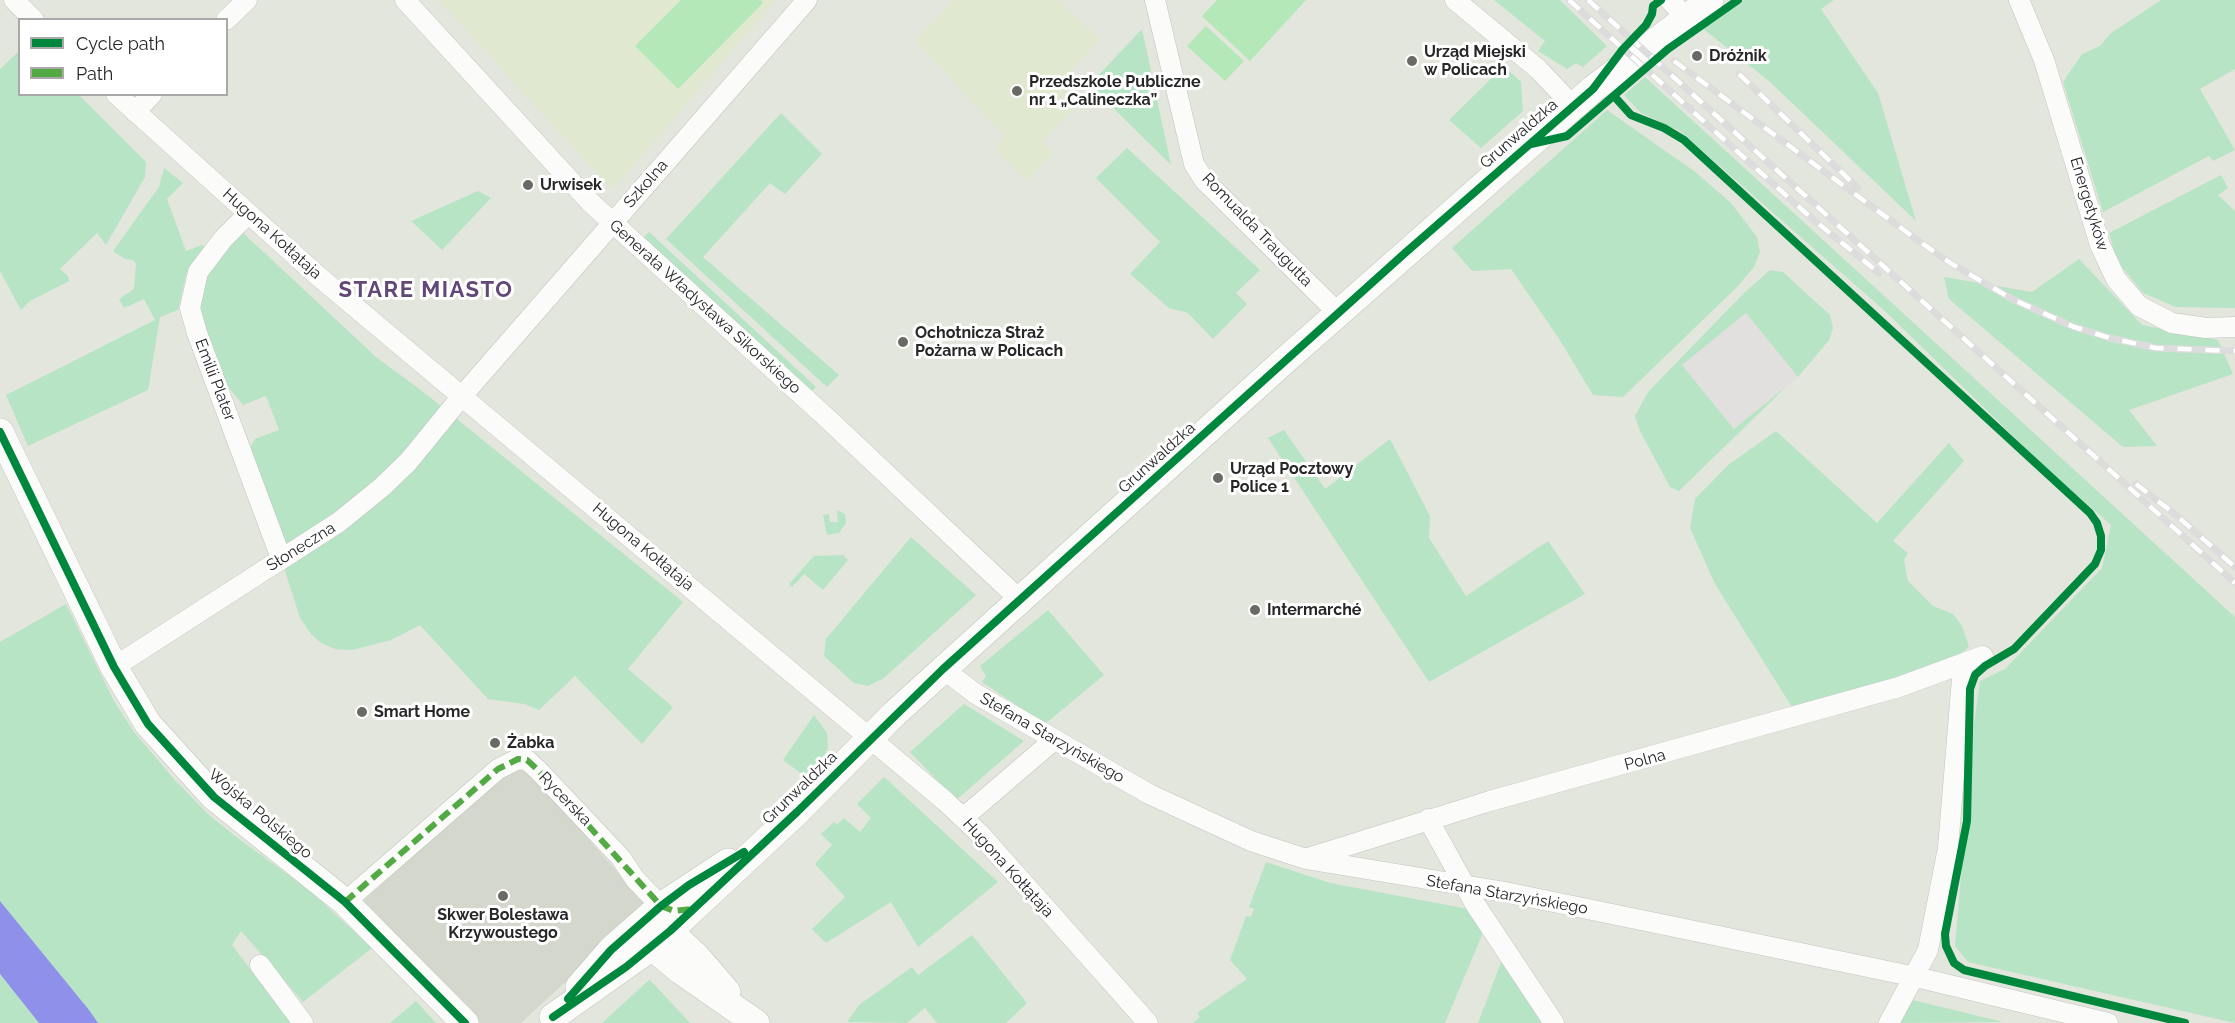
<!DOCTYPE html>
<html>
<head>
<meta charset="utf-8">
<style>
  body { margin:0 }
  #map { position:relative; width:2235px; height:1023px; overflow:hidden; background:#e3e6dc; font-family:Raleway,sans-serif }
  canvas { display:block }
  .legend { position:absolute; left:18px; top:18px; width:210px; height:78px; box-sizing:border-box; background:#fff; border:2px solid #a9a9a9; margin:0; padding:8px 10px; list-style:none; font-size:18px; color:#272727 }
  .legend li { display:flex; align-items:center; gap:12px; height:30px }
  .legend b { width:30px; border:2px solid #a9a9a9 }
</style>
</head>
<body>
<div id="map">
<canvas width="2235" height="1023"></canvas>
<ul class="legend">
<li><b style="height:8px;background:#00873e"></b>Cycle path</li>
<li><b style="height:8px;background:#53aa44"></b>Path</li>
</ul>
</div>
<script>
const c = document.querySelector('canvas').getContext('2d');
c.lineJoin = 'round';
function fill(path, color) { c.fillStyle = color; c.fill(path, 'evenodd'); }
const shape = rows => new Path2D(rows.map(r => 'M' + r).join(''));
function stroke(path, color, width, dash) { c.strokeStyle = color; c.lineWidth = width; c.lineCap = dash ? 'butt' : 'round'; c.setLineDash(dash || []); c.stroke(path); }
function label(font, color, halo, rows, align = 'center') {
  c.font = font + ' Raleway,sans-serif'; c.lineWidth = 6; c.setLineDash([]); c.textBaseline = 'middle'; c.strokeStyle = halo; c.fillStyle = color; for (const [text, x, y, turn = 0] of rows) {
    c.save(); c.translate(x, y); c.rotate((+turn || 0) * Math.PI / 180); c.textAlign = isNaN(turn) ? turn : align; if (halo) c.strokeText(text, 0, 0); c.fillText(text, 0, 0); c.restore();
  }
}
fill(shape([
  [1746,313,1798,377,1734,429,1682,365]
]), '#e2dfdf');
fill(shape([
  [439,0,776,0,612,190],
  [953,0,1057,0,1100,39,1062,81,1082,101,1042,142,1053,154,1026,181,995,148,1006,137,915,41]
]), '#e0e9d0');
fill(shape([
  [1494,0,1560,0,1607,46,1583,67,1576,63,1567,69,1538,51,1545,41],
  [1744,0,1834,0,1821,9,1878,93,1916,221,1769,81,1702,28],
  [2161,0,2235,0,2235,69,2200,89,2235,150,2213,161,2209,156,2103,212,2063,82,2082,54,2100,46,2111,33],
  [1142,29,1171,165,1093,88,1094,80],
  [19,51,20,94,79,95,146,162,145,177,106,245,97,233,60,269,68,276,69,281,30,301,21,310,0,271,0,69],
  [1504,66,1521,82,1523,111,1481,148,1449,120],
  [1645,77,2235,617,2235,1023,1968,962,1955,946,1974,725,1980,681,2005,669,2102,568,2111,525,2046,468,1886,312,1680,131,1641,113,1624,95],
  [1607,110,1694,171,1731,203,1757,237,1760,252,1754,267,1736,288,1623,397,1593,395,1558,337,1511,269,1472,271,1452,248],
  [781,113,822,154,785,194,770,183,703,257,839,375,827,387,666,239],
  [1127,148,1260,270,1236,293,1247,304,1213,339,1188,313,1169,308,1130,274,1160,242,1096,178],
  [164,168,183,183,167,199,186,251,202,245,206,249,186,275,178,310,160,317,148,390,28,446,6,395,155,320,144,299,124,308,119,299,134,289,136,264,133,260,125,259,113,251,159,187],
  [2221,175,2228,188,2218,195,2235,211,2235,308,2176,307,2143,293,2117,261,2109,233],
  [478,191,491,198,442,250,411,221],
  [240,230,376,357,426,394,683,602,628,669,673,707,642,744,575,676,539,710,524,704,488,699,420,625,391,640,352,650,335,649,321,643,311,634,300,618,281,558,244,458,255,439,279,430,266,396,243,405,229,388,203,336,198,292,201,278],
  [649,232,773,347,816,387,811,392,643,238],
  [2079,259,2142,325,2218,340,2233,374,2129,410,2157,446,2123,447,1949,299,1944,277,2032,292],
  [1770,270,1783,272,1830,315,1833,328,1829,340,1798,377,1746,313,1682,365,1734,429,1787,386,1679,491,1670,487,1640,431,1635,416,1648,392,1743,294],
  [1284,430,1325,489,1390,439,1430,516,1429,538,1466,596,1548,541,1585,594,1429,682,1268,438],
  [1776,431,1877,523,1949,443,1964,461,1893,541,1908,553,1904,560,1908,581,1933,606,1953,614,1962,626,1969,647,1946,664,1792,707,1715,584,1690,528,1695,499,1728,465],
  [837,510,845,514,846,523,839,533,827,535,823,515,829,514,830,522,838,522],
  [911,537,976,595,884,678,868,686,854,683,824,656,826,639],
  [843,555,848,560,823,590,804,574,792,587,789,584,814,556],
  [66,604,114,701,134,732,173,778,208,814,235,836,309,890,372,948,303,1002,241,931,232,945,291,1023,98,1023,0,901,0,642],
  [1048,610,1104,675,1045,724,982,682,986,676,980,666],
  [964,704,1024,741,956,800,910,752],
  [814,715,827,733,828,748,810,780,783,760],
  [884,777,998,882,918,947,891,902,826,943,812,929,845,897,815,864,832,845,821,834,834,822,837,825,844,818,860,832,871,818,857,804],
  [1266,862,1330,883,1474,910,1482,935,1445,1023,1193,1023,1200,1017,1197,1013,1247,979,1230,960,1246,916,1251,917,1254,909,1249,907],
  [972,935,1027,1003,1006,1023,937,1023,925,1008,907,1023,847,1022,859,1005,912,967,918,975],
  [1502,960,1545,1023,1478,1023],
  [0,974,39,1023,0,1023],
  [650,980,690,1023,602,1023,648,981],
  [1909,999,2003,1022,1900,1023],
  [416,1001,436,1023,390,1023]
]), '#b7e4c4');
fill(shape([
  [681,0,761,0,763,3,678,89,635,46],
  [1217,0,1306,0,1250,61,1202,16],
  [1206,26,1244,61,1225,81,1187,46]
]), '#b4e8b8');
fill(shape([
  [516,769,526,771,545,789,644,903,601,949,521,1023,480,1023,363,901,503,775]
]), '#d3d7cc');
fill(shape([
  [0,901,89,1010,98,1023,39,1023,0,974]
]), '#8e90e9');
const street = shape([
  [14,0,34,20],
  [405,0,590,202,829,420,1020,600],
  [1155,0,1194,164,1204,180,1338,313],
  [1455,0,1538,69,1573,106],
  [1670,0,1686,18],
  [2019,0,2044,60,2100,245,2116,279,2139,306,2172,323,2206,328,2235,327],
  [226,20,247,0],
  [116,94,318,276,945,801,979,833,1148,1023],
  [135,112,152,94],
  [248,214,223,239,198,272,190,308,197,333,281,558],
  [114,667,339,522,382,487,408,462,462,396,807,0],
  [943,669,976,694,1149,794,1251,841,1306,859,1505,892,1704,933,1916,977,2108,1023],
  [963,818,1054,740],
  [1428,819,1475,904,1554,1023],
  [1308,858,1490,801,1899,687,1983,656],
  [345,902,498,769,518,759,527,760,539,771,621,858,635,879,661,906,671,910],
  [260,965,303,1023],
  [1889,1023,1928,950,1948,848,1963,666]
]);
const secondary = shape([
  [0,432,114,667,148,724,214,797,345,902,465,1023],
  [655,921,665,927,696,956,727,992],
  [643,933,652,947,681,971,756,1023],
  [579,987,611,950,661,906,728,862],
  [553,1017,652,947,797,812,893,715,1283,362,1593,89,1710,0]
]);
stroke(street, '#c3c3c2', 21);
stroke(secondary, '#c3c3c2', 28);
stroke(street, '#fbfbfa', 20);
stroke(secondary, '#fbfbfa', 27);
const rail = shape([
  [1569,0,1809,216,1879,273],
  [1588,0,2235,583],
  [1674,61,1916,239,1952,264,2012,299,2074,327,2110,338,2156,348,2235,351],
  [1739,74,1858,188],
  [2136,484,2176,515,2235,567]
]);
stroke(rail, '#dddcdd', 7);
stroke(rail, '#fff', 4.5, [14]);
stroke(shape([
  [345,902,498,769,518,759,527,760,539,771,661,906,674,911,692,909]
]), '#53aa44', 6, [12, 6]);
stroke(shape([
  [1614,96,1631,115,1664,128,1684,140,2090,513,2097,523,2101,536,2101,550,2095,564,2014,649,1985,666,1975,675,1970,689,1967,821,1945,934,1946,946,1954,963,1964,970,2185,1023],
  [1531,144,1567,136,1668,49,1738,0],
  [0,432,114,667,148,724,214,797,345,902,465,1023],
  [568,999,611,950,661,906,689,885,744,852],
  [553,1017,626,967,670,931,797,812,943,669,1405,253,1593,89,1623,49,1646,25,1652,14,1653,6,1661,0]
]), '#00873e', 8);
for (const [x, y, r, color] of [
  [1697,56,6,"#696a66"],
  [1412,61,6,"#696a66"],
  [1017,91,6,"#696a66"],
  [528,185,6,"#696a66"],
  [903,342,6,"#696a66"],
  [1218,478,6,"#696a66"],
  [1255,610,6,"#696a66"],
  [362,712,6,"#696a66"],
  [495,743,6,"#696a66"],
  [503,896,6,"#696a66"]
]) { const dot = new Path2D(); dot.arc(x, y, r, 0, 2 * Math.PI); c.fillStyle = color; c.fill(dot); stroke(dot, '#fff', 2); }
label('bold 16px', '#272727', '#fff', [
  ["Urząd Miejski",1424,52],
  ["w Policach",1424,70],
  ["Dróżnik",1709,56],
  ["Przedszkole Publiczne",1029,82],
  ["nr 1 „Calineczka”",1029,100],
  ["Urwisek",540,185],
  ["Ochotnicza Straż",915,333],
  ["Pożarna w Policach",915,351],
  ["Urząd Pocztowy",1230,469],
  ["Police 1",1230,487],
  ["Intermarché",1267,610],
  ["Smart Home",374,712],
  ["Żabka",507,743],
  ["Skwer Bolesława",503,915,"center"],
  ["Krzywoustego",503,933,"center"]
], 'left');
label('16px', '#272727', '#fff', [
  ["Grunwaldzka",1519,134,-41],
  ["Szkolna",646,184,-49],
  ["Energetyków",2089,204,73],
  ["Romualda Traugutta",1257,230,46],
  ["Hugona Kołłątaja",272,234,42],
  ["Generała Władysława Sikorskiego",705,307,42],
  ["Emilii Plater",215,380,69],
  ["Grunwaldzka",1157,458,-42],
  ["Słoneczna",301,547,-32],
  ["Hugona Kołłątaja",643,547,40],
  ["Stefana Starzyńskiego",1052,738,30],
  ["Polna",1645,760,-15],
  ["Grunwaldzka",800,788,-44],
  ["Rycerska",565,799,46],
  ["Wojska Polskiego",260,814,40],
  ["Hugona Kołłątaja",1008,868,48],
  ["Stefana Starzyńskiego",1507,895,10]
]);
c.letterSpacing = '1.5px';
label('bold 22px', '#614877', '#fff', [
  ["STARE MIASTO",426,290]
]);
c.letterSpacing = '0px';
</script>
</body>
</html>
